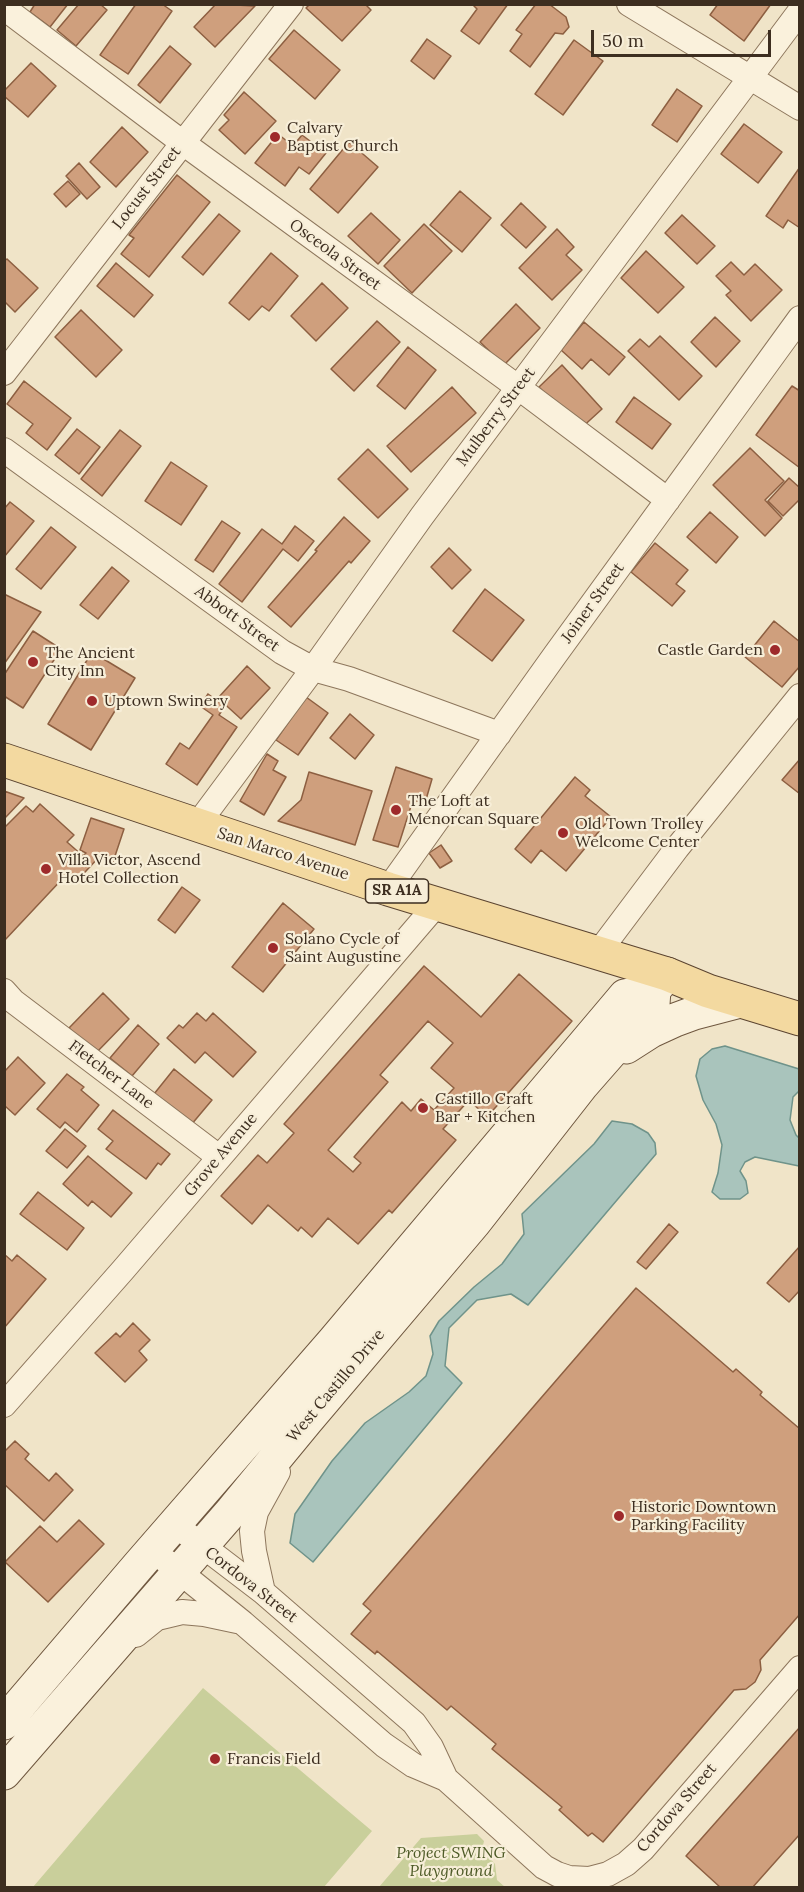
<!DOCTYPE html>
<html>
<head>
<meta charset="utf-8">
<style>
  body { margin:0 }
  #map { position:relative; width:804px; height:1892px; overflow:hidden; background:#f0e4c8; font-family:Lora,serif }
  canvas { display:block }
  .frame { position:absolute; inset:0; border:6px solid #3d2e20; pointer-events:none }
  .scale { position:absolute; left:591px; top:30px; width:180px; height:27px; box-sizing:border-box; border:3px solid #3d2e20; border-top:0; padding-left:8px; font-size:18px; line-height:21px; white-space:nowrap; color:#3d2e20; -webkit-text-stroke:4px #f7eed8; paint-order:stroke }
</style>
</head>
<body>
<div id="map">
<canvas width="804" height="1892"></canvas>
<div class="frame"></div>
<div class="scale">50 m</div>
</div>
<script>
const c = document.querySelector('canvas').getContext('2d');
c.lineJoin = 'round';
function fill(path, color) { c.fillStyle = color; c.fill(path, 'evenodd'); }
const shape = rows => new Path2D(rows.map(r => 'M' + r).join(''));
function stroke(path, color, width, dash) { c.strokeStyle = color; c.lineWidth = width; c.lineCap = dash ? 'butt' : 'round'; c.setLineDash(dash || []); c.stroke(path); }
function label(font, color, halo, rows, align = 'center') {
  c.font = font + ' Lora,serif'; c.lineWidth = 4.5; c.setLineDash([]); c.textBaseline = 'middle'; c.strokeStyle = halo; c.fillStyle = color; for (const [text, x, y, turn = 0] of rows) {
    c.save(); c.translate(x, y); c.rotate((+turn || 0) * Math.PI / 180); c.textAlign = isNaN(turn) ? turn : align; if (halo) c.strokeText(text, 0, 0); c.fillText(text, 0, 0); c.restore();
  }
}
fill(shape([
  [203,1688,372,1831,324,1887,33,1887],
  [477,1834,484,1841,482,1850,495,1864,497,1880,505,1887,379,1887,421,1838]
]), '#c9cf9b');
const water = shape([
  [725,1046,799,1069,799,1091,793,1097,790,1120,796,1135,799,1138,799,1166,755,1157,745,1162,740,1171,746,1181,748,1193,740,1199,720,1199,712,1192,718,1173,722,1145,716,1124,703,1100,696,1076,700,1059,712,1049,725,1046],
  [612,1121,632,1124,648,1133,655,1143,656,1154,528,1305,511,1294,477,1300,449,1328,445,1366,462,1383,313,1562,290,1543,295,1514,332,1461,365,1423,409,1392,426,1376,433,1354,430,1336,439,1321,474,1287,502,1264,524,1234,522,1214,594,1144,612,1121]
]);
fill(water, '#a9c4bc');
stroke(water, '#6f938a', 1.5);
const building = shape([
  [35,4,68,4,50,27,30,12,35,4],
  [79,4,100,4,107,10,76,46,57,30,79,4],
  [136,4,162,4,172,11,128,74,100,55,136,4],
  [216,4,255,6,215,47,194,27,216,4],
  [310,4,365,4,371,10,342,41,306,8,310,4],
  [472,4,508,4,479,44,461,31,477,9,472,4],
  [536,4,549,4,566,17,569,27,563,34,555,33,530,67,510,51,522,34,516,30,536,4],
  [718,4,771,4,744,41,710,15,718,4],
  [294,30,340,70,315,99,269,59,294,30],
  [427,39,451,56,434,79,411,61,427,39],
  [574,40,603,61,563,115,535,94,574,40],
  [170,46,191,64,160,103,138,85,170,46],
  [31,63,56,86,28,117,4,96,4,91,31,63],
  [677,89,702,106,677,142,652,125,677,89],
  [244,92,276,121,245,154,219,130,229,120,224,115,244,92],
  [744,124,782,152,758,183,721,154,744,124],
  [122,127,148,152,116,187,90,162,122,127],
  [278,134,293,146,302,135,326,153,309,174,299,167,285,186,255,163,278,134],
  [349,142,378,167,338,213,310,189,349,142],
  [79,163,100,187,87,199,66,176,79,163],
  [800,167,800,228,788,220,783,228,766,216,800,167],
  [177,175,210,202,149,277,121,254,134,238,129,235,177,175],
  [68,181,80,194,66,207,54,194,68,181],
  [460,191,491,218,462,252,430,225,460,191],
  [521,203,546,227,526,248,501,225,521,203],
  [371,213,400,240,378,264,348,236,371,213],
  [219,214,240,231,203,275,182,257,219,214],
  [682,215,715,246,697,264,665,233,682,215],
  [424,224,452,251,412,293,384,266,424,224],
  [557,229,574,247,566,255,582,270,552,300,519,268,557,229],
  [646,251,684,287,658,313,621,278,646,251],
  [271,253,298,276,269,311,262,306,249,320,229,303,271,253],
  [7,259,38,288,15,312,4,301,4,261,7,259],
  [731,262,744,275,755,264,782,290,751,321,726,295,731,291,716,276,731,262],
  [116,263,153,295,134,317,97,286,116,263],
  [322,283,348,308,316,341,291,316,322,283],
  [516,304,540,328,504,365,480,342,516,304],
  [81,310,122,350,96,377,55,337,81,310],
  [715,317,740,341,716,367,691,342,715,317],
  [377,321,400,342,354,391,331,369,377,321],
  [584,322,625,357,609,375,591,359,582,369,561,350,584,322],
  [660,336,702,376,679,400,628,351,640,339,649,347,660,336],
  [408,347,436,370,405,409,377,386,408,347],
  [562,365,602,409,578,431,539,387,562,365],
  [24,381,71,418,47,450,26,433,33,424,7,404,24,381],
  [792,386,800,391,800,468,756,435,792,386],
  [452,387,476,413,411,472,387,446,452,387],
  [634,397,671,424,652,449,616,422,634,397],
  [77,429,100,447,79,474,55,455,77,429],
  [120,430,141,446,102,496,81,479,120,430],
  [750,448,784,481,765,500,782,518,765,536,713,485,750,448],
  [368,449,408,489,378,518,338,479,368,449],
  [171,462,207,486,181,525,145,501,171,462],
  [789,478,800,488,800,499,783,516,768,501,789,478],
  [10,502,34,521,4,557,4,509,10,502],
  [710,512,738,537,716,563,687,537,710,512],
  [344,517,370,541,351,563,349,561,291,627,268,607,317,551,315,550,344,517],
  [222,521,240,533,213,572,195,560,222,521],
  [295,526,314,541,298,561,283,549,242,602,219,584,262,529,282,544,295,526],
  [51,527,76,547,41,589,16,569,51,527],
  [655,543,688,570,676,584,685,591,672,606,631,572,655,543],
  [449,548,471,570,452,589,431,567,449,548],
  [112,567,129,581,98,619,80,605,112,567],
  [485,589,524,620,492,661,453,631,485,589],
  [4,594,41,612,4,664,4,594],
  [774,621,800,642,800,666,782,687,745,657,774,621],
  [33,631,61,649,23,708,4,696,4,675,33,631],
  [92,652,135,678,91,750,48,724,92,652],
  [247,666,270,688,241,719,218,698,247,666],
  [208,694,225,706,219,715,237,727,197,785,166,764,180,743,189,749,213,715,200,706,208,694],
  [306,697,328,713,298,755,276,740,306,697],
  [350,714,374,735,355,759,330,738,350,714],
  [267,754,278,761,273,770,286,777,264,815,240,801,267,754],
  [800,759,800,794,782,780,800,759],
  [396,767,432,779,425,803,413,800,398,847,373,840,396,767],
  [309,772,372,791,355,845,278,821,301,800,309,772],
  [575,777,590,790,585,796,611,817,566,871,541,850,531,863,515,849,575,777],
  [4,791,24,798,4,819,4,791],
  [40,804,74,835,67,842,83,856,86,853,80,850,91,818,124,829,113,862,99,857,74,884,65,876,4,941,4,828,26,806,33,812,40,804],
  [441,845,452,861,440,868,429,853,441,845],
  [182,887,200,900,175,933,158,920,182,887],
  [283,903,314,929,263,992,232,967,283,903],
  [424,966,481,1017,519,974,572,1021,487,1117,469,1100,443,1129,456,1140,392,1213,389,1210,358,1244,328,1218,312,1237,301,1227,298,1231,268,1205,252,1224,221,1196,258,1155,267,1163,294,1133,284,1124,424,966],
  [428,1021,453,1043,431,1068,454,1088,434,1110,421,1099,411,1111,402,1102,354,1157,361,1163,353,1172,328,1150,388,1082,380,1075,428,1021],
  [103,993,129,1019,96,1053,69,1028,103,993],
  [197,1013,206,1021,213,1013,256,1052,233,1077,205,1052,195,1063,167,1038,179,1025,183,1028,197,1013],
  [138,1025,159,1044,132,1076,110,1058,138,1025],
  [18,1057,45,1083,15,1115,5,1106,4,1107,4,1072,18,1057],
  [174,1069,212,1100,191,1125,154,1094,174,1069],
  [67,1074,84,1087,81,1090,99,1105,77,1132,65,1122,60,1128,37,1109,67,1074],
  [113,1110,170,1154,161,1165,158,1163,146,1179,106,1149,113,1141,98,1129,113,1110],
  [65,1129,86,1146,67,1168,46,1151,65,1129],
  [88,1156,132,1193,111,1217,92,1201,88,1206,63,1184,88,1156],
  [38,1192,84,1228,67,1250,20,1214,38,1192],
  [669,1224,678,1232,646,1269,637,1262,669,1224],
  [800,1246,800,1290,789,1302,767,1283,800,1246],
  [4,1254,12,1261,17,1255,46,1279,4,1328,4,1254],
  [636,1288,733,1372,736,1369,762,1392,760,1395,800,1429,800,1614,760,1660,761,1670,755,1682,746,1689,734,1690,603,1842,592,1833,588,1836,559,1810,562,1807,492,1749,496,1744,451,1706,447,1710,377,1651,375,1654,351,1634,371,1611,363,1604,636,1288],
  [133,1323,150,1340,139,1351,147,1360,125,1382,95,1353,116,1333,120,1337,133,1323],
  [15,1441,29,1454,25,1459,49,1481,56,1473,73,1490,44,1521,4,1484,4,1452,15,1441],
  [79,1520,104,1544,48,1602,5,1562,40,1526,57,1542,79,1520],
  [800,1727,800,1834,752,1888,721,1888,686,1856,800,1727]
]);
fill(building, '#cf9f7d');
stroke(building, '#8d5f41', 1.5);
const minor = shape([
  [629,4,800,108],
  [4,8,183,143,519,388,668,500],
  [4,373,291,4],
  [4,450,282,652,313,669,349,679,499,734],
  [197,825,313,669,422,516,800,11],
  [388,889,555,655,800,318],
  [598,953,677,848,800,696],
  [4,991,13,1001,219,1157],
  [4,1405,123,1270,437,904],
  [174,1524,263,1592,414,1723,431,1747,446,1779],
  [166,1561,243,1623,384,1745,413,1765,446,1779,544,1867,557,1874,569,1878,589,1879,608,1874,626,1864,643,1849,800,1668],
  [263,1592,254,1551,252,1531,256,1512,278,1472],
  [136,1635,157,1618,182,1612,204,1614,237,1621]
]);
const secondary = shape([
  [626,1047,651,1031,675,1020,694,1013,740,1001],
  [4,1723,139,1565,333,1342,625,996,654,990],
  [4,1773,232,1511,307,1420,474,1223,582,1085,653,1004,654,990,667,974]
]);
const primary = shape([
  [4,760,388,889,667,974,708,991,800,1019]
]);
stroke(minor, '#8d765c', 26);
stroke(secondary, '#6f573f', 35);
stroke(primary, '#5b4430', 35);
stroke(minor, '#faf1dc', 24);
stroke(secondary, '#faf1dc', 33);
stroke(primary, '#f3d9a0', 33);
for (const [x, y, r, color] of [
  [275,137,6,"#9e2a2b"],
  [775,650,6,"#9e2a2b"],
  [33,662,6,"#9e2a2b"],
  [92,701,6,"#9e2a2b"],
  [396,810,6,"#9e2a2b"],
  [563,833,6,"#9e2a2b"],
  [46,869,6,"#9e2a2b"],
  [273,948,6,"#9e2a2b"],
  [423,1108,6,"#9e2a2b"],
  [619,1516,6,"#9e2a2b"],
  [215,1759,6,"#9e2a2b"]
]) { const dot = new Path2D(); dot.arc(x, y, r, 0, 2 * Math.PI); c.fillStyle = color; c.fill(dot); stroke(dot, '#f7eed8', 2); }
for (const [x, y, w] of [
  [397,891,63]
]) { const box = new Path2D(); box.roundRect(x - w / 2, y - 12, w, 24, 4.5); c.fillStyle = '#f7eed8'; c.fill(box); stroke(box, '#3d2e20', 1.5); }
label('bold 15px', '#3d2e20', null, [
  ["SR A1A",397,891]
]);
label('16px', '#3d2e20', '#f7eed8', [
  ["Calvary",287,128],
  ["Baptist Church",287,146],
  ["Castle Garden",763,650,"right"],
  ["The Ancient",45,653],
  ["City Inn",45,671],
  ["Uptown Swinery",104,701],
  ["The Loft at",408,801],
  ["Menorcan Square",408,819],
  ["Old Town Trolley",575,824],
  ["Welcome Center",575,842],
  ["Villa Victor, Ascend",58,860],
  ["Hotel Collection",58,878],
  ["Solano Cycle of",285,939],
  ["Saint Augustine",285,957],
  ["Castillo Craft",435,1099],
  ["Bar + Kitchen",435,1117],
  ["Historic Downtown",631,1507],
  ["Parking Facility",631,1525],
  ["Francis Field",227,1759]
], 'left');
label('16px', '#3d2e20', '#f7eed8', [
  ["Locust Street",147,188,-52],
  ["Osceola Street",335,255,36],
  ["Mulberry Street",496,417,-53],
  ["Joiner Street",593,603,-54],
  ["Abbott Street",237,619,36],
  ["San Marco Avenue",283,854,18],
  ["Fletcher Lane",111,1075,37],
  ["Grove Avenue",221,1155,-50],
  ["West Castillo Drive",336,1386,-50],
  ["Cordova Street",251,1585,38],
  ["Cordova Street",677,1808,-49]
]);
label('italic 16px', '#4d5a26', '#f7eed8', [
  ["Project SWING",451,1853],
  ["Playground",451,1871]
]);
</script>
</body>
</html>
